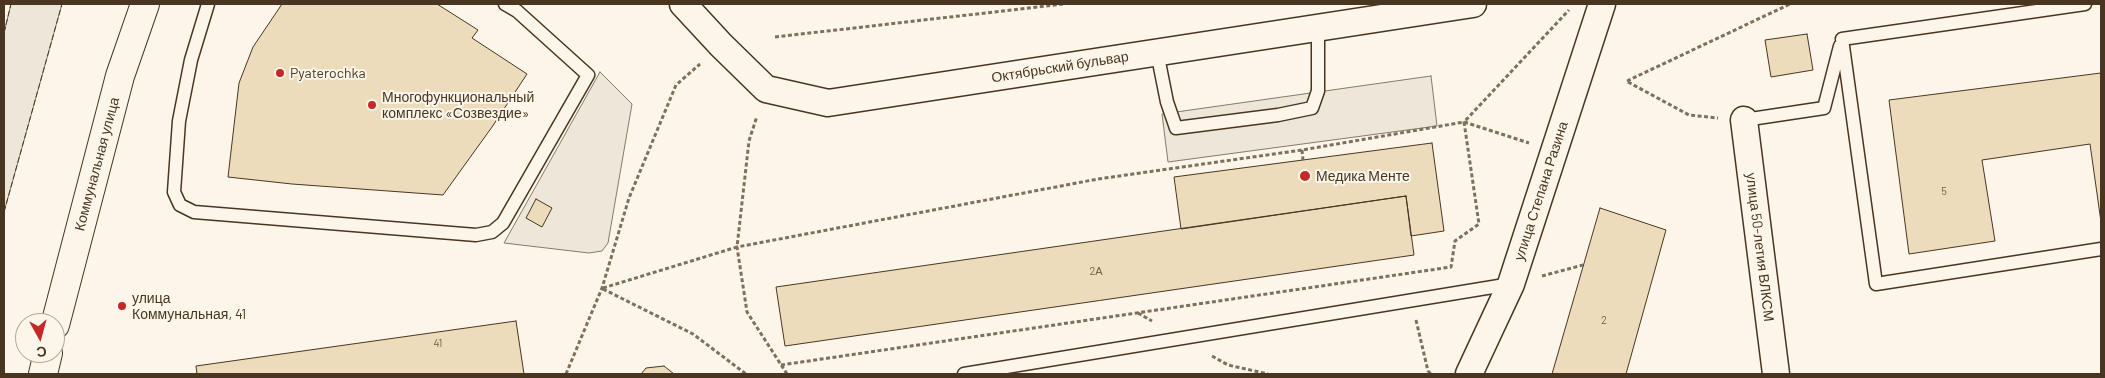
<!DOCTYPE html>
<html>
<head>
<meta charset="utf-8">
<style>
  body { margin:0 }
  #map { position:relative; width:2105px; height:378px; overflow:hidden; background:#fbf6e9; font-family:Barlow,sans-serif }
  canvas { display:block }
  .frame { position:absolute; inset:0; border:5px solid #4a3520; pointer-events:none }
  .north { position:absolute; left:15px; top:313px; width:50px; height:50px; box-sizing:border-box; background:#fbf6e9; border:1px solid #b4a999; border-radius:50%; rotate:173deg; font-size:14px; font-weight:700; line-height:20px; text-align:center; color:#4a3520 }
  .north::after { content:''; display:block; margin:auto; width:18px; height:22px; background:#c62828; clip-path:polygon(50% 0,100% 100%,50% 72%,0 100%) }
</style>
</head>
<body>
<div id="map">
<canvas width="2105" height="378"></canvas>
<div class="frame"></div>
<div class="north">С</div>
</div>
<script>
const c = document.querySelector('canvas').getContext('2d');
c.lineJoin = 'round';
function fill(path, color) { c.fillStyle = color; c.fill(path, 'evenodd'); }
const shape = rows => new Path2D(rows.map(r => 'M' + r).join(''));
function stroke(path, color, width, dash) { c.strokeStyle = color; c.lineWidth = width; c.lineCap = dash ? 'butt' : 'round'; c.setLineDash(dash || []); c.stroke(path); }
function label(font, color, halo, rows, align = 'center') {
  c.font = font + ' Barlow,sans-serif'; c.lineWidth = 4; c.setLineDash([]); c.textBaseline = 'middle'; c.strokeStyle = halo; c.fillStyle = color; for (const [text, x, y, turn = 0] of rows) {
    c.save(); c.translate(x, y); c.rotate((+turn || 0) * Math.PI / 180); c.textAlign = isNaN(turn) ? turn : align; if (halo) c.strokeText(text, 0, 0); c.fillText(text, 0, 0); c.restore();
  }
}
const parking = shape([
  [11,4,62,4,4,212,4,33,11,4],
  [600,72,632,104,608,243,602,251,589,253,504,243,600,72],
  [1431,76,1437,126,1168,162,1162,114,1431,76]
]);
fill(parking, '#ede7d9');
stroke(parking, '#887966', 1);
const building = shape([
  [282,4,437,4,478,30,472,38,527,74,492,127,443,195,292,184,228,177,239,83,253,47,282,4],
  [1807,34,1813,70,1771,77,1765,40,1807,34],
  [2101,73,2101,222,2090,144,1982,160,1995,241,1909,254,1889,100,2101,73],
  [1432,143,1444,231,1411,236,1406,196,1181,229,1174,177,1432,143],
  [1406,196,1414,255,785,346,776,287,1406,196],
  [536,199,552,208,542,227,526,218,536,199],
  [1600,208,1666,230,1626,374,1552,374,1600,208],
  [516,321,524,374,197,374,196,366,516,321],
  [664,366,674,374,641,374,646,368,664,366]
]);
fill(building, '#ecdcbc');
stroke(building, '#4a3520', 1);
const lane = shape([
  [208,4,191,60,179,121,174,192,180,205,194,212,476,235,492,232,503,223,588,75,517,11,505,4],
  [1842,39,1876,284,2101,249],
  [1842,39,2085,4],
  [1157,52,1167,102,1176,128,1278,115,1312,108,1318,91,1318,28],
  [1744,120,1824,108,1840,46],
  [964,374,1511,284]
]);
const street = shape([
  [683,4,721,45,766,89,828,103,1473,4],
  [1744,120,1776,374],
  [1469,374,1511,284,1602,4]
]);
const secondary = shape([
  [55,325,120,76,145,4],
  [43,374,48,353]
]);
stroke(lane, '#4a3520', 15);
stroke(street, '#4a3520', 29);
stroke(secondary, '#4a3520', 30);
stroke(shape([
  [775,37,1064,4],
  [1627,81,1790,4],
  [1628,82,1689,115,1718,118],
  [1302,150,1303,160],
  [1542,276,1583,265],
  [603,288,737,247,749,141,757,116],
  [603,289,693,334,746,374],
  [1138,313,1152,321],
  [1416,320,1428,371,1431,374],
  [1212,356,1228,365,1268,374],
  [781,365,1451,267,1455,241,1479,224,1464,122,1569,10],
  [566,374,602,288,629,198,676,85,700,64],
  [787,374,747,312,737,247,1098,179,1302,150,1464,122,1529,143]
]), '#7f6f5c', 3, [4, 2.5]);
stroke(lane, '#fbf6e9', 12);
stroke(street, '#fbf6e9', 26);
stroke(secondary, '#fbf6e9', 28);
stroke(shape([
  [4,33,11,4],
  [4,212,62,4]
]), '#4a3520', 1, [6, 2.5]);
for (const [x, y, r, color] of [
  [280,73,5,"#c62828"],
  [372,105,5,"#c62828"],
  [1305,176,6,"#c62828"],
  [122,306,5,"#c62828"]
]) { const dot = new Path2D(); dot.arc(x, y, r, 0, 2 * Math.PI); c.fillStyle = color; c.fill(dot); stroke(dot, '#fbf6e9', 2); }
label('11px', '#725f47', null, [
  ["5",1944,191],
  ["2А",1096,271],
  ["2",1604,320],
  ["41",438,343]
]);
label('14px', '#4a3520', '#fbf6e9', [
  ["Октябрьский бульвар",1060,67,-9],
  ["Коммунальная улица",97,164,-75],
  ["улица Степана Разина",1541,191,-72],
  ["улица 50-летия ВЛКСМ",1760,247,83]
]);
label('14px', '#4a3520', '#fbf6e9', [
  ["Pyaterochka",290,73],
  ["Многофункциональный",382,97],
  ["комплекс «Созвездие»",382,113],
  ["Медика Менте",1316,176],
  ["улица",132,298],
  ["Коммунальная, 41",132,314]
], 'left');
</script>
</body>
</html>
